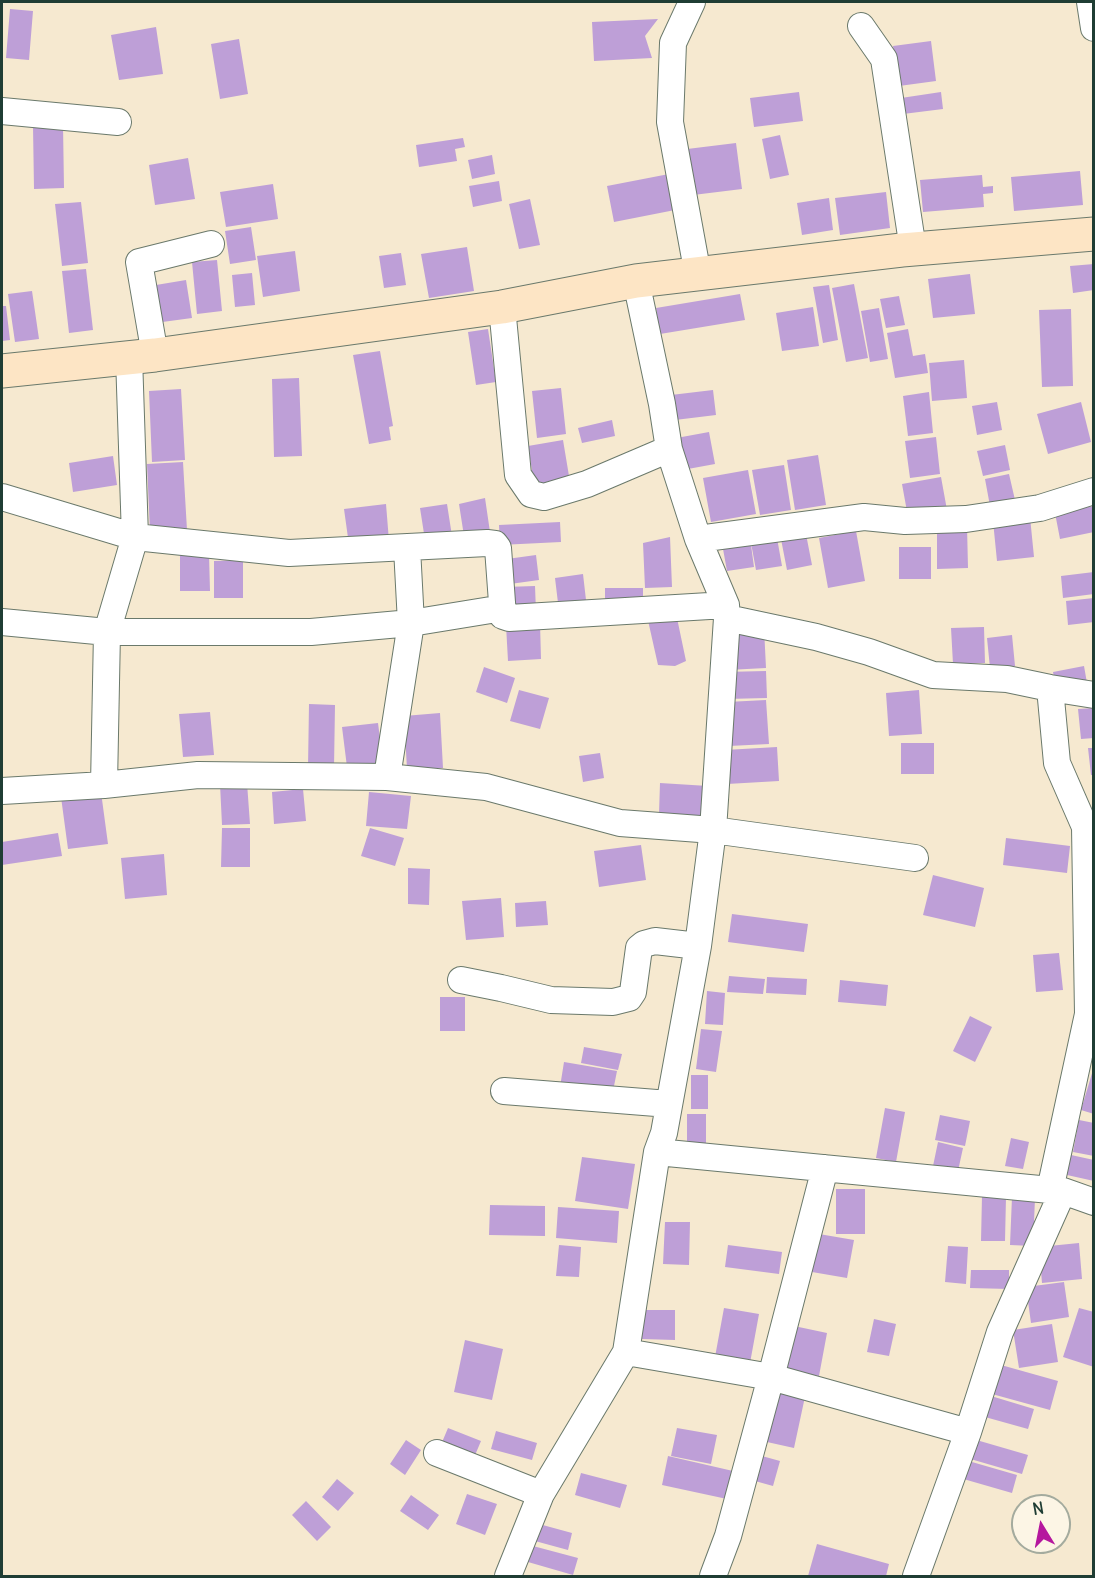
<!DOCTYPE html>
<html>
<head>
<meta charset="utf-8">
<style>
  body { margin:0 }
  #map { position:relative; width:1095px; height:1578px; overflow:hidden; background:#f6e9d0; font-family:Delius,sans-serif }
  canvas { display:block }
  .frame { position:absolute; inset:0; border:3px solid #1f3d34; pointer-events:none }
  .north { position:absolute; left:1011px; top:1494px; width:60px; height:60px; box-sizing:border-box; background:#fcf5e5; border:2px solid #a4ab9e; border-radius:50%; rotate:350deg; font-size:16px; font-weight:700; line-height:24px; text-align:center; color:#1f3d34 }
  .north::after { content:''; display:block; margin:auto; width:21px; height:27px; background:#b5179e; clip-path:polygon(50% 0,100% 100%,50% 72%,0 100%) }
</style>
</head>
<body>
<div id="map">
<canvas width="1095" height="1578"></canvas>
<div class="frame"></div>
<div class="north">N</div>
</div>
<script>
const c = document.querySelector('canvas').getContext('2d');
c.lineJoin = 'round';
function fill(path, color) { c.fillStyle = color; c.fill(path, 'evenodd'); }
const shape = rows => new Path2D(rows.map(r => 'M' + r).join(''));
function stroke(path, color, width, dash) { c.strokeStyle = color; c.lineWidth = width; c.lineCap = dash ? 'butt' : 'round'; c.setLineDash(dash || []); c.stroke(path); }
fill(shape([
  [10,9,33,11,29,60,6,58],
  [658,19,645,36,652,58,594,61,592,22],
  [156,27,163,74,119,80,111,35],
  [239,39,248,94,220,99,211,44],
  [931,41,936,81,899,86,893,46],
  [799,92,803,121,754,127,750,98],
  [941,92,943,109,903,114,901,98],
  [63,125,64,188,34,189,33,126],
  [780,135,789,175,770,179,762,139],
  [463,138,465,147,455,149,457,161,419,167,416,145],
  [736,143,742,189,685,196,679,150],
  [492,155,495,174,472,179,468,160],
  [188,158,195,199,155,205,149,165],
  [1080,171,1083,205,1014,211,1011,177],
  [669,174,675,210,614,222,607,186],
  [982,175,983,187,993,186,993,193,983,194,984,207,923,212,920,180],
  [499,181,502,201,473,207,469,186],
  [273,184,278,219,226,227,220,192],
  [886,192,890,228,840,235,835,198],
  [829,198,833,230,802,235,797,203],
  [530,199,540,245,519,249,509,204],
  [81,202,88,263,62,266,55,204],
  [251,227,256,260,230,264,225,231],
  [467,247,474,291,429,298,421,254],
  [295,251,300,291,263,297,257,256],
  [401,253,406,285,384,288,379,256],
  [217,260,222,311,197,314,192,262],
  [1094,264,1094,290,1073,293,1070,266],
  [86,269,93,330,69,333,62,271],
  [252,273,255,305,235,307,232,275],
  [970,274,975,314,933,318,928,279],
  [186,280,192,318,155,323,150,286],
  [854,284,868,358,846,362,832,288],
  [829,285,838,340,823,343,813,287],
  [32,291,39,339,15,342,8,294],
  [740,294,745,320,660,334,656,308],
  [899,296,905,325,886,328,880,299],
  [2,306,6,306,10,340,2,341],
  [813,307,819,346,782,351,776,313],
  [879,308,888,359,870,362,861,311],
  [1071,309,1073,386,1042,387,1039,310],
  [488,329,496,382,476,385,468,332],
  [908,329,913,356,925,354,928,373,895,378,887,333],
  [380,351,393,426,389,427,391,440,369,444,353,355],
  [964,360,967,398,932,401,929,363],
  [299,378,302,456,274,457,272,379],
  [561,388,566,434,537,438,532,391],
  [181,389,185,460,152,462,149,391],
  [713,390,716,415,675,420,671,395],
  [929,392,933,433,908,436,903,396],
  [997,402,1002,430,977,435,972,406],
  [1081,402,1091,442,1048,454,1037,414],
  [612,420,615,436,582,443,578,428],
  [709,432,715,464,677,471,671,439],
  [936,437,940,474,910,478,905,441],
  [563,440,570,482,535,489,528,446],
  [1005,445,1010,470,983,476,977,451],
  [818,455,826,505,795,510,787,460],
  [113,456,117,485,73,492,69,463],
  [183,462,187,530,150,532,147,464],
  [784,465,791,510,760,515,752,470],
  [748,470,756,514,711,522,703,478],
  [1009,474,1015,500,990,506,985,479],
  [941,477,947,510,908,517,902,484],
  [485,498,490,532,464,536,459,504],
  [386,504,389,541,349,545,344,509],
  [447,504,452,536,425,540,420,508],
  [1094,506,1094,532,1060,539,1055,513],
  [1030,517,1034,557,997,561,993,521],
  [560,522,561,542,500,545,499,525],
  [967,526,968,568,937,569,937,527],
  [805,529,812,565,787,570,780,534],
  [856,531,865,581,828,588,819,538],
  [670,537,672,587,645,588,643,543],
  [777,538,782,566,756,570,751,543],
  [751,545,754,567,727,571,723,549],
  [899,547,931,547,931,579,899,579],
  [209,554,210,591,180,591,180,555],
  [536,555,539,580,510,584,507,559],
  [243,560,243,598,214,598,214,561],
  [1094,572,1094,594,1063,598,1061,576],
  [583,574,586,600,558,603,555,578],
  [535,586,536,612,507,613,505,587],
  [605,588,643,588,643,609,605,609],
  [1094,598,1094,622,1068,625,1066,601],
  [647,616,677,618,686,661,675,666,658,665],
  [540,623,541,659,508,661,506,625],
  [984,627,985,663,953,664,951,628],
  [764,628,766,668,728,670,726,630],
  [1012,635,1015,666,990,668,987,638],
  [1084,666,1087,683,1056,689,1053,672],
  [484,667,515,678,507,703,476,692],
  [766,671,767,698,726,699,724,672],
  [519,690,549,698,540,729,510,721],
  [919,690,922,734,889,736,886,693],
  [766,700,769,744,729,746,727,702],
  [309,704,335,705,334,768,308,768],
  [1094,708,1094,738,1081,739,1078,709],
  [210,712,214,755,183,757,179,714],
  [440,713,443,768,407,769,404,716],
  [378,723,383,762,347,767,342,727],
  [901,743,934,743,934,774,901,774],
  [777,747,779,781,727,784,725,750],
  [1088,748,1094,748,1094,775,1091,775],
  [600,753,604,778,583,782,579,756],
  [247,783,250,824,222,825,220,784],
  [660,783,708,786,706,816,659,814],
  [303,789,306,821,274,824,272,792],
  [101,792,108,844,68,849,61,797],
  [369,792,411,796,407,829,366,826],
  [222,828,250,828,250,867,221,867],
  [370,828,404,838,395,866,361,856],
  [58,833,62,856,2,865,2,842],
  [1006,838,1070,846,1067,873,1003,865],
  [641,845,646,880,599,887,594,851],
  [164,854,167,895,125,899,121,858],
  [408,868,430,869,429,905,408,904],
  [933,875,984,888,975,927,923,915],
  [501,898,504,937,466,940,462,901],
  [546,901,548,925,516,927,515,903],
  [732,914,808,924,804,952,728,942],
  [1059,953,1063,990,1036,992,1033,955],
  [729,976,765,979,763,994,727,992],
  [767,977,807,979,806,995,766,993],
  [840,980,888,985,886,1006,838,1002],
  [707,991,725,993,723,1025,705,1024],
  [440,997,465,997,465,1031,440,1031],
  [970,1016,992,1027,975,1062,953,1051],
  [701,1029,722,1031,716,1072,696,1069],
  [584,1047,622,1054,618,1070,581,1063],
  [564,1062,617,1071,612,1096,560,1087],
  [1093,1070,1094,1071,1094,1114,1081,1110],
  [691,1075,708,1075,708,1109,691,1109],
  [885,1108,905,1112,896,1162,876,1158],
  [687,1114,706,1114,706,1148,687,1148],
  [940,1115,970,1121,965,1146,935,1140],
  [1079,1120,1094,1123,1094,1156,1073,1152],
  [1011,1138,1029,1142,1023,1169,1005,1166],
  [938,1142,963,1148,958,1171,933,1166],
  [1071,1155,1094,1160,1094,1181,1067,1175],
  [582,1157,635,1164,628,1209,575,1201],
  [836,1189,865,1189,865,1234,836,1234],
  [982,1196,1006,1197,1005,1241,981,1241],
  [1012,1197,1035,1198,1033,1246,1010,1245],
  [490,1205,545,1206,545,1236,489,1235],
  [558,1207,619,1211,617,1243,556,1238],
  [665,1222,690,1222,689,1265,663,1264],
  [819,1234,854,1240,847,1278,812,1272],
  [1079,1243,1082,1279,1042,1283,1039,1247],
  [559,1245,581,1247,579,1277,556,1276],
  [728,1245,782,1252,779,1274,725,1267],
  [948,1246,968,1247,966,1284,945,1282],
  [971,1270,1009,1270,1009,1289,970,1288],
  [1064,1282,1069,1317,1031,1323,1026,1287],
  [724,1308,759,1314,750,1363,715,1357],
  [1079,1308,1094,1312,1094,1367,1063,1357],
  [643,1310,675,1310,675,1340,642,1339],
  [874,1319,896,1324,889,1356,867,1352],
  [1052,1324,1058,1362,1019,1368,1013,1330],
  [794,1326,827,1333,819,1376,785,1370],
  [465,1340,503,1349,492,1400,454,1392],
  [1001,1365,1058,1381,1050,1410,992,1394],
  [779,1387,806,1392,794,1448,767,1442],
  [991,1396,1034,1409,1028,1429,985,1417],
  [448,1428,481,1441,473,1460,440,1447],
  [677,1428,717,1435,711,1464,671,1456],
  [496,1431,537,1443,532,1460,491,1449],
  [973,1439,1028,1455,1022,1474,967,1458],
  [406,1440,421,1450,405,1475,390,1464],
  [668,1456,733,1471,727,1499,662,1485],
  [762,1456,780,1461,773,1486,755,1481],
  [965,1460,1017,1475,1012,1493,960,1478],
  [581,1473,627,1485,620,1508,575,1495],
  [337,1479,354,1493,338,1511,322,1497],
  [467,1494,497,1504,485,1535,456,1524],
  [411,1495,439,1515,428,1530,400,1511],
  [306,1501,331,1527,317,1541,292,1515],
  [539,1524,572,1533,568,1550,535,1541],
  [817,1544,889,1564,886,1576,808,1576],
  [533,1546,578,1558,573,1575,528,1562]
]), '#be9fd7');
const street = shape([
  [692,2,673,43,670,122,698,275],
  [1090,2,1094,28],
  [861,26,884,59,913,249],
  [2,111,118,122],
  [502,307,518,475,531,494,544,497,587,484,669,449],
  [155,355,139,262,211,244],
  [2,497,135,537,289,553,487,543,495,544,498,548,503,616,509,618,726,605],
  [698,539,864,517,905,521,966,519,1040,508,1094,491],
  [727,618,816,637,869,652,933,675,1007,679,1050,688,1094,695],
  [2,622,107,632,311,632,411,623,503,608],
  [387,777,411,623,407,548],
  [104,785,107,632,135,537,129,357],
  [2,791,104,785,198,775,387,777,486,787,620,823,713,830,915,858],
  [461,980,501,988,551,1000,613,1002,629,998,633,992,639,948,644,944,655,941,698,946],
  [504,1091,669,1104],
  [657,1152,1050,1190,1063,1191,1094,1202],
  [1050,1190,1088,1014,1085,827,1057,763,1050,688],
  [626,1352,771,1377,968,1432],
  [437,1453,541,1494],
  [508,1576,541,1494,626,1352,657,1152,664,1133,698,946,713,830,727,618,726,605,698,539,669,449,662,404,636,281],
  [713,1576,728,1536,771,1377,825,1168],
  [916,1576,968,1432,1000,1332,1063,1191]
]);
const secondary = shape([
  [2,371,155,355,502,307,636,281,902,250,1094,234]
]);
stroke(street, '#6a796b', 28);
stroke(secondary, '#6a796b', 35);
stroke(street, '#fff', 26);
stroke(secondary, '#fde5c5', 33);
</script>
</body>
</html>
